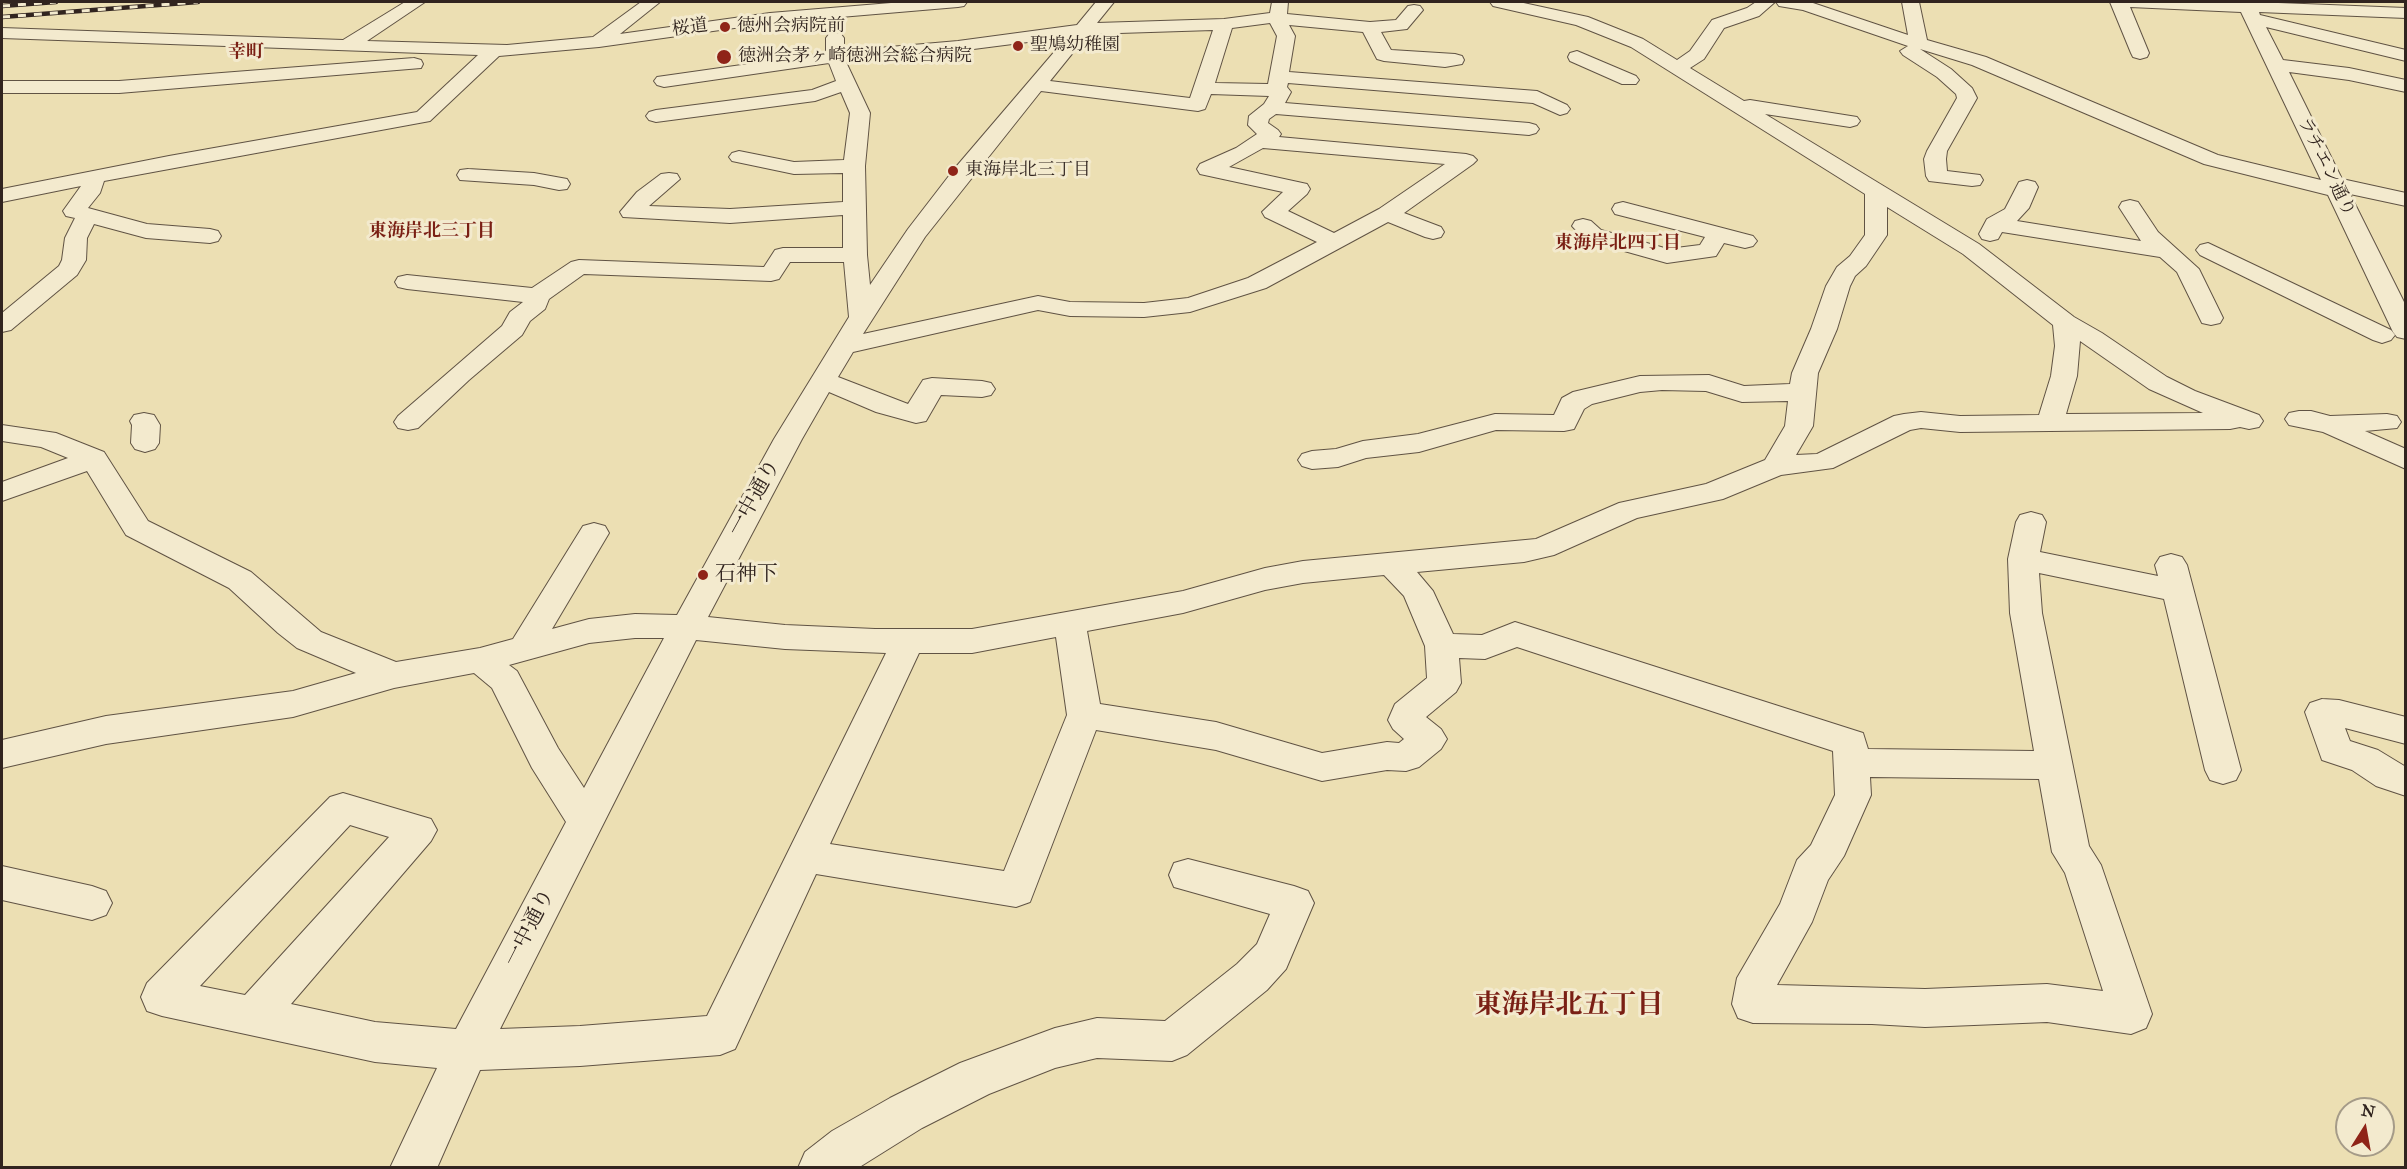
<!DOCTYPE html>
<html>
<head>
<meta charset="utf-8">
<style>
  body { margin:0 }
  #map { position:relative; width:2407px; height:1169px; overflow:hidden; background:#ecdfb3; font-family:"IM FELL Great Primer",serif }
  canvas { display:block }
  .frame { position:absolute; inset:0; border:3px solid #31241f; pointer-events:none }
  .north { position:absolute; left:2335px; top:1097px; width:60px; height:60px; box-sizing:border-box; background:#f3eace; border:2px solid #a59b88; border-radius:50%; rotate:11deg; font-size:16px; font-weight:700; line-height:24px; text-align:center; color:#31241f }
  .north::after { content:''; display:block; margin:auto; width:21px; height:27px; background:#8f2418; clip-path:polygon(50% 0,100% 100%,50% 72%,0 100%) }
</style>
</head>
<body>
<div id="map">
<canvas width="2407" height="1169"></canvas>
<div class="frame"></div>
<div class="north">N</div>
</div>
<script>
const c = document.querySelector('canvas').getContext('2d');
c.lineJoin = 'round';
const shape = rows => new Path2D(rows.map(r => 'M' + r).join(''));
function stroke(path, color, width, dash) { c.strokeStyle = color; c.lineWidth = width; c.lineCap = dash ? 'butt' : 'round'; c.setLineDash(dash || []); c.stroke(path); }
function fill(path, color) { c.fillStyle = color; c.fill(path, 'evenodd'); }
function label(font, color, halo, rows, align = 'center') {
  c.font = font + ' "IM FELL Great Primer","Noto Serif JP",serif'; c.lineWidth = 6; c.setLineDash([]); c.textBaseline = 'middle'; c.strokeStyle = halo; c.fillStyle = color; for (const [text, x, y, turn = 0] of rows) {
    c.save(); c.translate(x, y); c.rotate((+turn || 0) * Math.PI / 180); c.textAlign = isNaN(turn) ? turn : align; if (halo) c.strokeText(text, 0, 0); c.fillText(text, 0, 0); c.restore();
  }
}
const minor = shape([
  [405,2,425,2,367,41,507,45,593,37,641,2,660,2,620,34,770,13,903,2,967,2,964,6,958,7,770,23,599,47,499,56,430,121,104,181,100,193,88,208,147,224,210,229,218,231,221,236,218,241,210,243,146,238,94,224,87,238,86,260,77,275,11,330,2,332,2,313,59,266,62,260,65,238,75,218,66,216,63,211,81,186,2,202,2,189,169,156,417,112,478,55,2,38,2,28,343,40,405,2],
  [1096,2,1114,2,1097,23,1224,19,1270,13,1272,2,1288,2,1287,14,1370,22,1396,20,1408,6,1414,5,1420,6,1423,10,1407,29,1381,32,1391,50,1455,54,1462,56,1464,60,1462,64,1445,67,1384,61,1377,59,1363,32,1289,25,1295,36,1289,72,1537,91,1567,105,1570,109,1567,113,1560,115,1533,103,1288,83,1287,87,1291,92,1285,103,1529,123,1536,125,1539,129,1536,133,1529,135,1276,114,1269,119,1268,123,1278,130,1281,134,1279,137,1466,154,1473,156,1477,160,1473,164,1404,213,1441,227,1444,232,1441,237,1433,239,1425,237,1388,222,1266,288,1190,312,1144,317,1070,316,1038,310,853,352,838,377,908,404,923,380,932,378,982,381,991,383,995,389,991,395,982,397,941,395,926,421,916,423,876,412,829,392,802,439,708,617,785,625,875,629,972,629,1183,591,1265,568,1303,561,1536,539,1619,503,1706,484,1765,460,1785,426,1788,401,1742,402,1706,391,1662,390,1640,392,1592,404,1584,409,1574,429,1564,431,1496,430,1419,452,1366,458,1338,467,1312,469,1302,466,1298,460,1302,454,1312,451,1336,449,1363,441,1418,434,1495,414,1554,415,1562,398,1573,392,1640,376,1709,375,1744,386,1790,384,1792,373,1811,329,1826,286,1837,267,1850,256,1865,235,1865,194,1631,47,1576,25,1493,6,1490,2,1519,2,1588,17,1643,39,1677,60,1690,51,1712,20,1747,8,1756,2,1775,2,1759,16,1724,28,1704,59,1690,68,1744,101,1750,100,1857,117,1860,121,1857,125,1850,127,1765,114,1979,244,2074,317,2102,333,2167,377,2195,391,2259,415,2263,421,2259,427,2249,429,2240,427,2230,429,1960,432,1921,428,1910,430,1833,468,1781,475,1723,499,1637,518,1554,555,1524,562,1417,572,1433,591,1453,634,1482,635,1515,622,1863,733,1868,749,2034,751,2010,613,2008,559,2016,522,2020,515,2031,512,2042,515,2046,522,2040,552,2158,576,2155,565,2160,557,2171,554,2182,557,2187,565,2241,770,2236,780,2223,784,2210,780,2205,770,2164,599,2039,573,2042,613,2089,846,2101,865,2152,1014,2146,1028,2131,1034,2047,1022,1925,1027,1872,1024,1753,1023,1738,1018,1732,1004,1737,978,1780,904,1797,860,1811,845,1835,795,1833,751,1517,647,1485,659,1459,658,1461,683,1456,692,1426,717,1441,729,1447,739,1441,749,1419,767,1406,771,1387,770,1322,781,1216,750,1096,730,1030,902,1016,907,816,874,735,1049,720,1055,580,1066,480,1070,437,1168,390,1168,437,1068,375,1062,162,1016,147,1011,141,997,147,983,330,797,343,793,431,819,437,830,431,841,291,1004,375,1022,456,1029,566,822,532,768,492,688,474,673,394,688,293,717,106,744,2,768,2,740,106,716,293,691,356,673,297,648,278,633,229,588,126,535,87,471,2,501,2,482,68,458,41,447,2,441,2,425,56,433,104,452,148,521,251,572,321,632,396,662,480,648,513,639,583,526,594,523,605,526,609,533,552,629,589,619,635,614,677,615,774,439,849,317,844,262,790,262,779,279,771,281,584,274,549,299,545,309,530,321,522,335,469,380,418,428,408,430,398,428,394,422,398,416,502,326,510,312,523,302,407,289,398,287,395,282,398,277,407,275,532,288,571,262,579,260,764,267,775,250,783,248,843,248,843,215,730,223,623,217,620,212,637,192,661,174,669,173,677,174,680,179,649,206,730,209,843,202,843,173,794,174,732,161,729,157,732,153,739,151,794,162,844,160,850,113,841,92,815,101,656,122,649,120,646,116,649,112,656,110,812,90,836,81,829,63,664,87,657,85,654,81,657,77,826,53,826,38,829,34,835,33,841,34,844,38,844,51,958,41,1077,25,1096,2],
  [1270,23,1277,36,1268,84,1215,83,1232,28,1270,23],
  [1213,30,1190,98,1050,81,1088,34,1213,30],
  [1067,37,955,168,908,229,870,285,867,255,865,166,870,113,846,62,958,51,1067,37],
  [1041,91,1198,111,1205,109,1211,94,1269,96,1264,104,1249,116,1248,125,1257,134,1236,148,1200,164,1197,169,1200,174,1283,192,1262,212,1265,217,1317,242,1248,278,1188,298,1144,303,1070,302,1038,296,863,334,925,237,1041,91],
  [1263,148,1445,164,1379,209,1334,233,1288,211,1307,194,1310,189,1307,184,1229,167,1263,148],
  [1887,207,1963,254,2053,325,2055,346,2051,376,2039,415,1960,416,1921,412,1904,414,1894,416,1817,454,1796,455,1813,426,1818,373,1837,329,1850,286,1855,276,1866,266,1887,235,1887,207],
  [2080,341,2149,389,2203,413,2066,414,2077,376,2080,341],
  [1384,575,1404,596,1425,646,1427,678,1395,704,1388,720,1393,729,1404,739,1399,743,1387,742,1322,753,1216,722,1100,704,1087,631,1183,613,1265,590,1303,583,1384,575],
  [1056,637,1067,715,1004,871,830,844,919,653,972,653,1056,637],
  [635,638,664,638,584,788,558,748,517,671,509,665,589,643,635,638],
  [696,640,785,649,886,653,707,1016,580,1026,500,1029,696,640],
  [1870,777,2039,779,2052,852,2065,873,2103,991,2047,984,1925,989,1777,985,1812,922,1828,880,1844,856,1871,795,1870,777],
  [350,825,389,837,245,995,200,986,350,825],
  [1776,2,1810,2,1908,35,1902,2,1919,2,1927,40,1986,57,2218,155,2321,180,2241,12,2130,7,2149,53,2147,57,2140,59,2133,57,2131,53,2110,2,2253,2,2406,8,2406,18,2259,12,2260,15,2406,50,2406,61,2266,27,2283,60,2349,68,2406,80,2406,92,2349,80,2289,72,2342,179,2406,193,2406,206,2350,194,2406,306,2406,339,2397,337,2393,332,2328,195,2204,164,1972,65,1920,49,1951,69,1972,88,1977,98,1947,151,1946,159,1947,171,1980,175,1983,180,1980,185,1972,186,1929,181,1926,176,1924,159,1927,151,1957,98,1956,94,1937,77,1903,55,1900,51,1908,46,1803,10,1779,6,1776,2],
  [1577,51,1636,76,1639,80,1636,84,1622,84,1570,61,1568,57,1570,53,1577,51],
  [414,58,421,60,423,64,421,68,119,93,2,93,2,81,119,81,414,58],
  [468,169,534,173,567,179,570,184,567,189,559,190,534,185,460,180,457,175,460,170,468,169],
  [2027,180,2035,182,2038,187,2029,208,2017,221,2141,241,2119,207,2122,202,2130,200,2138,202,2158,232,2199,269,2223,318,2220,323,2211,325,2202,323,2177,272,2160,257,2002,232,1998,239,1990,241,1982,239,1979,234,1987,219,2005,209,2019,182,2027,180],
  [1623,202,1753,236,1757,241,1753,246,1745,248,1724,243,1716,256,1667,263,1585,240,1572,226,1575,221,1583,219,1591,221,1601,230,1668,249,1700,245,1705,237,1615,214,1612,209,1615,204,1623,202],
  [2208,243,2391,330,2395,335,2391,340,2382,343,2373,340,2200,255,2196,250,2200,245,2208,243],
  [2299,411,2311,411,2330,416,2387,414,2397,416,2401,422,2397,428,2365,431,2406,449,2406,469,2323,432,2289,425,2285,419,2289,413,2299,411],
  [144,413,154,415,160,425,159,443,155,449,145,452,135,449,131,443,132,425,130,421,134,415,144,413],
  [2322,699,2339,700,2406,717,2406,744,2345,728,2350,741,2378,750,2406,767,2406,796,2376,786,2352,770,2322,760,2305,712,2310,703,2322,699],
  [1188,859,1294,886,1308,891,1314,903,1286,969,1267,990,1187,1055,1172,1061,1097,1058,1055,1068,989,1094,922,1128,858,1168,798,1168,805,1152,832,1131,890,1098,960,1063,1055,1028,1097,1018,1165,1021,1237,964,1257,944,1270,914,1174,887,1169,875,1174,863,1188,859],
  [2,866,92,886,106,891,112,903,106,915,92,920,2,900,2,866]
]);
stroke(minor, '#605344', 2);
fill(minor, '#f3eace');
const rail = shape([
  [2,6,56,2],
  [2,17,198,2]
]);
stroke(rail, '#31241f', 4.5);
stroke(rail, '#f3eace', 3, [8]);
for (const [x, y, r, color] of [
  [725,27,6,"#8f2418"],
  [1018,46,6,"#8f2418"],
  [724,57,8,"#8f2418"],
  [953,171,6,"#8f2418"],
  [703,575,6,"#8f2418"]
]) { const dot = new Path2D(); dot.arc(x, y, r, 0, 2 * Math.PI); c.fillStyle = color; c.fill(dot); stroke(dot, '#f3eace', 2); }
label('18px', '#31241f', '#f3eace', [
  ["徳州会病院前",737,27],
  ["聖鳩幼稚園",1030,46],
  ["徳洲会茅ヶ崎徳洲会総合病院",738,57],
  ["東海岸北三丁目",965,171]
], 'left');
label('18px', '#31241f', '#f3eace', [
  ["桜道",690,28,-8],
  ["ラチエン通り",2326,167,64]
]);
label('bold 18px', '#7a1f14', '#f3eace', [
  ["幸町",246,53],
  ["東海岸北三丁目",432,232],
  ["東海岸北四丁目",1618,244]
]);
label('21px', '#31241f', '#f3eace', [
  ["一中通り",755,498,-61],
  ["一中通り",530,928,-63]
]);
label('21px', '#31241f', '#f3eace', [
  ["石神下",715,575]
], 'left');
label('bold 27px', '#7a1f14', '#f3eace', [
  ["東海岸北五丁目",1569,1006]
]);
</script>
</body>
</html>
